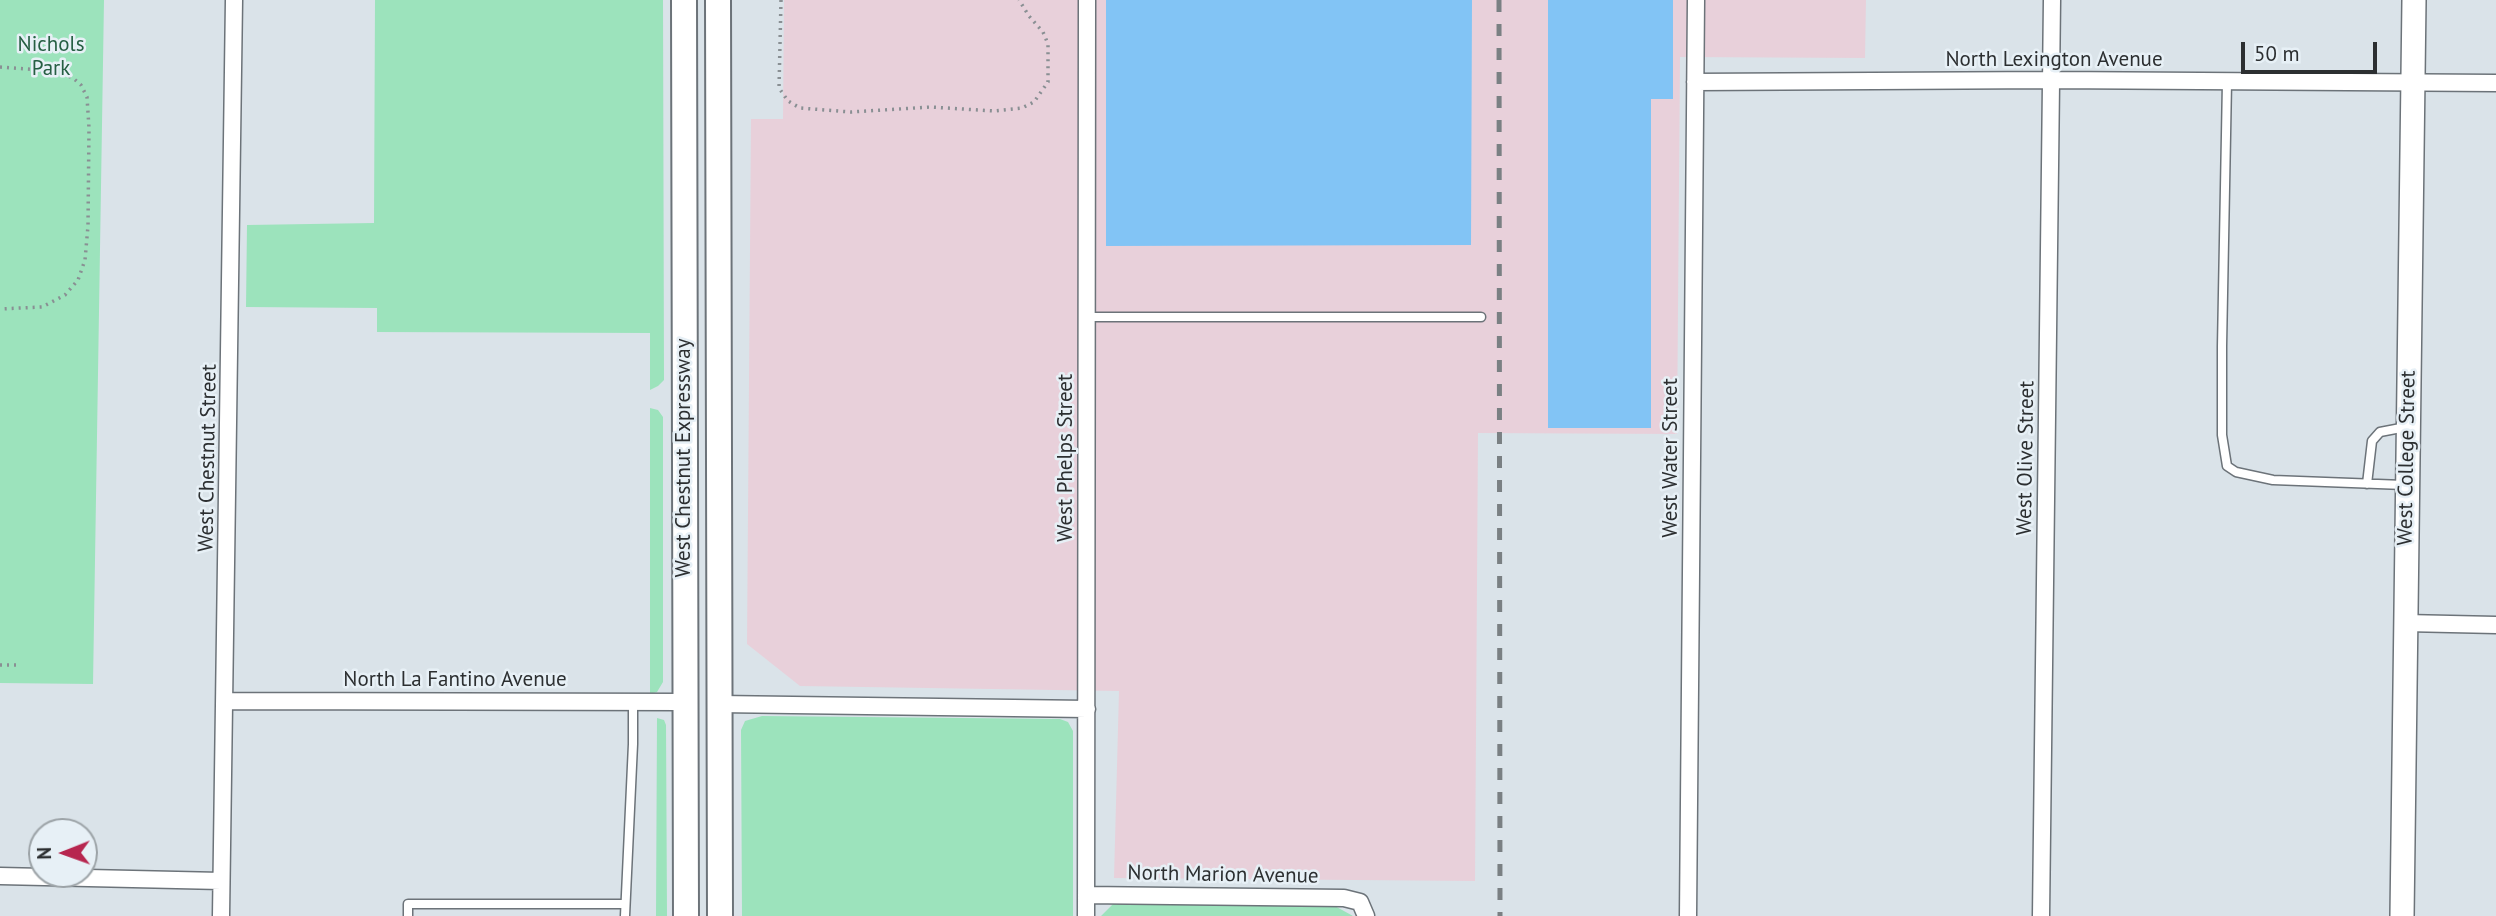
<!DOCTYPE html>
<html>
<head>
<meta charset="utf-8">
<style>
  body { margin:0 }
  #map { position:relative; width:2496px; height:916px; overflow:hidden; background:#dae3e9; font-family:"PT Sans",sans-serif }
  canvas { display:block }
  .north { position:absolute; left:28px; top:818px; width:70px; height:70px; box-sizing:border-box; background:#e7f0f6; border:2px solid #9ca3a7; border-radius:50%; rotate:269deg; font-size:19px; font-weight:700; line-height:28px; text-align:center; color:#2c2f31 }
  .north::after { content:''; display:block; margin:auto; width:24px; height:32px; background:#b7264f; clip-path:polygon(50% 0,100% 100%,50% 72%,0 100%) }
  .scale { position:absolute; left:2241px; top:42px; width:136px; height:32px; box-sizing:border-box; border:4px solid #2c2f31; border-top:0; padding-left:9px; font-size:21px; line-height:24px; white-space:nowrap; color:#2c2f31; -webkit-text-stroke:5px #e7f0f6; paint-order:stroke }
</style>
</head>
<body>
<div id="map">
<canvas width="2496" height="916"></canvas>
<div class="north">N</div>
<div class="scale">50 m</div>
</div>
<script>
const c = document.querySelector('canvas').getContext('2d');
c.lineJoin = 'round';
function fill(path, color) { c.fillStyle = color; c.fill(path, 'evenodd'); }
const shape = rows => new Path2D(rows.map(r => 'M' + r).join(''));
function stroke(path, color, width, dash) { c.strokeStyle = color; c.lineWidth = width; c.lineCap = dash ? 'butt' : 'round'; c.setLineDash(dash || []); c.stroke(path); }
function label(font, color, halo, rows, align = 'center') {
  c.font = font + ' "PT Sans",sans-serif'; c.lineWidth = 5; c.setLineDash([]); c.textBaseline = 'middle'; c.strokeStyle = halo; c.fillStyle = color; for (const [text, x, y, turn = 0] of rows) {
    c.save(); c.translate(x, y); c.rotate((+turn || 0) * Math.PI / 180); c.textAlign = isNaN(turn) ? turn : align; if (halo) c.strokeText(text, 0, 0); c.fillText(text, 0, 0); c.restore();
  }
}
fill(shape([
  [784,0,1866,0,1865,58,1680,57,1677,434,1478,433,1475,881,1114,878,1119,691,800,686,747,644,751,119,783,119]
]), '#e8d0da');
fill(shape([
  [0,0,104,0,93,684,0,683],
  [375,0,663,0,664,380,658,386,650,390,650,333,377,332,377,308,246,307,247,225,374,223],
  [650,408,658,410,663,417,663,682,657,692,650,694],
  [762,716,1060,719,1068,722,1073,731,1073,916,742,916,741,730,745,721],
  [657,718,664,720,666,725,667,916,656,916],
  [1113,904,1333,905,1353,916,1101,916]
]), '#9ce3bc');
fill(shape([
  [1106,0,1472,0,1471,245,1106,246],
  [1548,0,1673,0,1673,99,1651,99,1651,428,1548,428]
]), '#82c4f5');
const lane = shape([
  [2227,82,2222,346,2222,435,2227,466,2236,472,2273,480,2404,485],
  [1087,317,1481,317],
  [2367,484,2372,441,2380,432,2406,427],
  [408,916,408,904,625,904],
  [625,916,633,744,633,702]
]);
const street = shape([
  [1695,82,2052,80,2496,83],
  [2405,623,2496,625],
  [226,701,685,702],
  [719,704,1087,709],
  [0,876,221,881],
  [1086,895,1344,898,1360,902,1366,916],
  [221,916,234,0],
  [1086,916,1087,0],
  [1688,916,1696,0],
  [2041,916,2052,0]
]);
const secondary = shape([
  [2402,916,2414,0]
]);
const primary = shape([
  [684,0,686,916],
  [718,0,720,916]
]);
stroke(lane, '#6c7379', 11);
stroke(street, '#6c7379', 19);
stroke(secondary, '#6c7379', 26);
stroke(primary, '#6c7379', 28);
stroke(shape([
  [781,0,779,88,788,101,800,108,851,112,931,107,994,111,1022,108,1034,102,1048,82,1048,44,1043,32,1029,16,1019,0],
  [0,67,54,71,73,78,81,85,87,97,89,128,88,226,85,260,78,280,65,295,42,307,0,309],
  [0,665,17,665]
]), '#898f93', 3.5, [2, 5]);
stroke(lane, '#fff', 8);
stroke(street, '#fff', 16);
stroke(secondary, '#fff', 23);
stroke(primary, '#fff', 24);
stroke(shape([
  [1499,0,1500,916]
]), '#7a8083', 5, [12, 12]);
label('21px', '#265f43', '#e7f0f6', [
  ["Nichols",51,45],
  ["Park",51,69]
]);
label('21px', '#2c2f31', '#e7f0f6', [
  ["North Lexington Avenue",2054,60],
  ["West Chestnut Street",208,458,-89],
  ["West Chestnut Expressway",684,458,-90],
  ["West Phelps Street",1066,458,-90],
  ["West Water Street",1671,458,-90],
  ["West Olive Street",2026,458,-89],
  ["West College Street",2407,458,-89],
  ["North La Fantino Avenue",455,680],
  ["North Marion Avenue",1223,875,1]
]);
</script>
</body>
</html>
